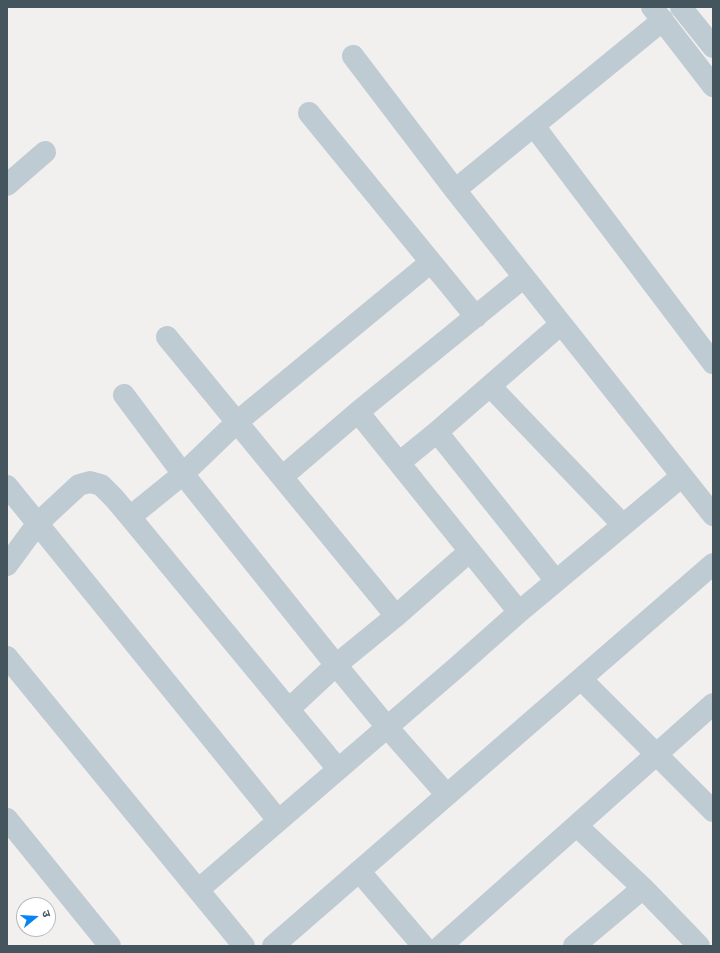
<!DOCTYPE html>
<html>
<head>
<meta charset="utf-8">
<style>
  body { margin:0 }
  #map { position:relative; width:720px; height:953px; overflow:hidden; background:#f2efef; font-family:Manrope,"Noto Sans Devanagari",sans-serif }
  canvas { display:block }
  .frame { position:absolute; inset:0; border:8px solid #45555e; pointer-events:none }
  .north { position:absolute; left:16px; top:897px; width:40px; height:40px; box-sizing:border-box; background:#fff; border:1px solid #b5bbbf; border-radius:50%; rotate:72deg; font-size:11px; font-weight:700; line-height:16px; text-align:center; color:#45555e }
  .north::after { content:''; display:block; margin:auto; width:14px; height:18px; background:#0683f4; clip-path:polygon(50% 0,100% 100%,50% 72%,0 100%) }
</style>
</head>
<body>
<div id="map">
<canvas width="720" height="953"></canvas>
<div class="frame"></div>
<div class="north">उ</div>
</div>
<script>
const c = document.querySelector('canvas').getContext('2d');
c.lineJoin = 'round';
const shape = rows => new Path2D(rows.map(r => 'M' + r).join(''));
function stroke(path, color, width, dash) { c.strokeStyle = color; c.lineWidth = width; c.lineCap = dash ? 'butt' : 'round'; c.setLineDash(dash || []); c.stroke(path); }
stroke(shape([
  [652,7,713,86],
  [681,7,713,47],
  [353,56,455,190,713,515],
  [309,113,476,317],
  [534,126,713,363],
  [7,185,45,152],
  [455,190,663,20],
  [167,337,396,616],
  [490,386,623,525],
  [124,395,183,474,336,665,387,727,447,795],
  [358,412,519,612],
  [437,432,556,581],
  [399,463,437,432,561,324],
  [282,477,358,412,524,277],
  [7,486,278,820],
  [130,517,183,474,237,422,431,262],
  [7,565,38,523,79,485,90,482,101,485,114,498,130,517,338,769],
  [7,657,244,946],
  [581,679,713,811],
  [289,709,336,665,396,616,470,551],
  [7,819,110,946],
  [577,826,643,888,699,946],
  [359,871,423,946],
  [198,890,457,667,519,612,682,476],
  [273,946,713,564],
  [441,946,713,704],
  [574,946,643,888]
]), '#becbd2', 22);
</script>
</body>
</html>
